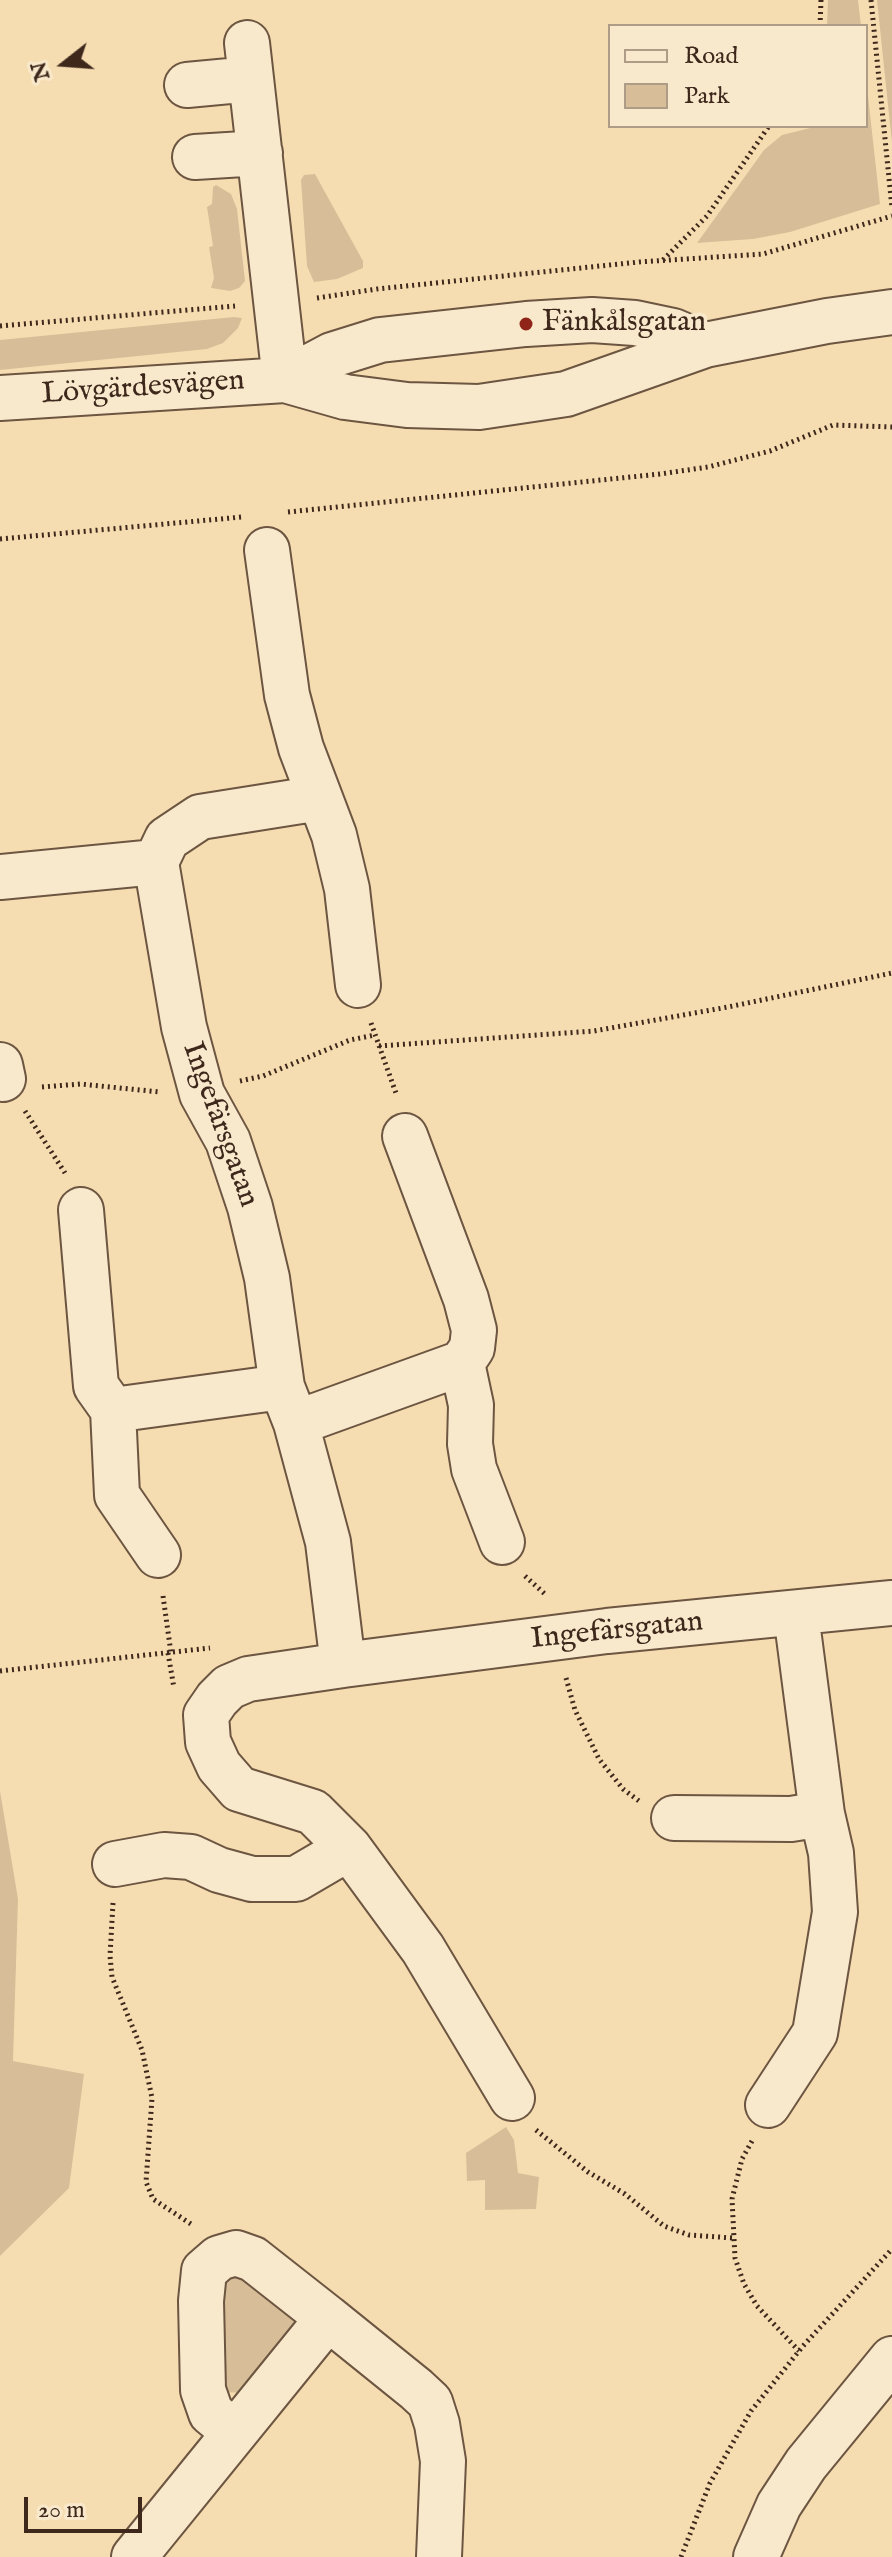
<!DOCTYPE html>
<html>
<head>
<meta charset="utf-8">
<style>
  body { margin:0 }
  #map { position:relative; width:892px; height:2557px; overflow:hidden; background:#f6ddb1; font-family:"IM FELL English",serif }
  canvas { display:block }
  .legend { position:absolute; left:608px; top:24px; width:260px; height:104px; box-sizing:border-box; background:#f9e9cc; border:2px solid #ae9c86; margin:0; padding:10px 14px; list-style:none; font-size:24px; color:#3e281c }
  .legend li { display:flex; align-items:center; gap:16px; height:40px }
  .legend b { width:40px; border:2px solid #ae9c86 }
  .north { position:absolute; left:24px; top:24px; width:80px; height:80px; -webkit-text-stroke:6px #f9e9cc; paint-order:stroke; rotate:253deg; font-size:22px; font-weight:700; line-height:32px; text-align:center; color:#3e281c }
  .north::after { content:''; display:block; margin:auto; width:28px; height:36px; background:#3e281c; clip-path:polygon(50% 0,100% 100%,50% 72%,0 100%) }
  .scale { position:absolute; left:24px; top:2497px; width:118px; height:36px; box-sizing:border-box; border:4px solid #3e281c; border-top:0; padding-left:10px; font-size:24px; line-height:28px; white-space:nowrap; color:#3e281c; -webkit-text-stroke:6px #f9e9cc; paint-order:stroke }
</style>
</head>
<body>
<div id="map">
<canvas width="892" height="2557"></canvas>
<ul class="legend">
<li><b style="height:10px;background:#f9e9cc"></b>Road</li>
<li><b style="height:22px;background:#d7be98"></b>Park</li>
</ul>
<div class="north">N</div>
<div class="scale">20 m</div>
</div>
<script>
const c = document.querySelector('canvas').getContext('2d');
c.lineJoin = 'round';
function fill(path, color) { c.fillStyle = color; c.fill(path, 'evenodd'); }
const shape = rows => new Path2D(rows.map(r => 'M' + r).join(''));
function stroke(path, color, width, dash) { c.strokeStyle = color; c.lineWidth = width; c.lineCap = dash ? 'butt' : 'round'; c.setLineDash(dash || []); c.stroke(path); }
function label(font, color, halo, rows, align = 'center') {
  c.font = font + ' "IM FELL English",serif'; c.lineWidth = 7; c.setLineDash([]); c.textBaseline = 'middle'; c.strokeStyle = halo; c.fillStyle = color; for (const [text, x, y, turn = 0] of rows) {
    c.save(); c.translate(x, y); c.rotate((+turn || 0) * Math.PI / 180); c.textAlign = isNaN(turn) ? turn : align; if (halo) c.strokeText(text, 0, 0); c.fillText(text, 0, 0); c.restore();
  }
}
fill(shape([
  [828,0,858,0,861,26,827,26],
  [877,0,892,0,892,143],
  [866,78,880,204,790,232,753,239,697,243,764,150,782,135,818,126,866,126],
  [315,174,363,261,363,268,337,279,314,282,307,266,301,180,304,175],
  [216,185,231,194,237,209,245,281,239,288,230,291,211,288,214,278,209,247,213,246,207,207,212,204,213,187],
  [234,317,242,318,238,328,223,343,207,349,0,370,0,340],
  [0,1791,18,1899,13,2061,84,2074,69,2188,0,2256],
  [506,2127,514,2140,518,2173,539,2177,536,2209,485,2210,485,2180,467,2181,466,2153],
  [240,2274,301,2315,250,2393,218,2392,219,2284,228,2277]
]), '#d7be98');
const minor = shape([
  [247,43,285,380],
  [187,85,251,79],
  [195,157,260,153],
  [285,380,332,355,380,340,526,324,592,320,635,323,673,331,705,345],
  [0,398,285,380,345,397,407,405,479,407,566,394,705,345,827,321,892,312],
  [267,550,287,695,301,748,320,798],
  [156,862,167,839,200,817,320,798,334,835,347,889,358,985],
  [0,877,156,862,184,1027,202,1094,228,1141,250,1207,267,1278,282,1387,296,1423,328,1542,343,1665,607,1631,892,1603],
  [0,1065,3,1079],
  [81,1210,96,1386,113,1410,282,1387],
  [462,1363,471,1405,470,1444,474,1469,502,1542],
  [113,1410,117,1495,158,1555],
  [296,1423,462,1363,472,1348,474,1330,466,1299,405,1136],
  [343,1665,248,1679,229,1687,217,1699,206,1715,208,1742,219,1766,239,1789,313,1812,349,1848,423,1949,512,2098],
  [674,1818,791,1819,822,1814],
  [115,1864,164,1855,191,1857,219,1870,252,1879,296,1879,349,1848],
  [768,2105,815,2033,835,1912,831,1853,822,1814,796,1614],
  [328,2318,416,2389,430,2402,437,2424,443,2461,439,2557],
  [134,2557,328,2318,253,2259,236,2253,219,2258,204,2271,201,2301,203,2390,211,2413,234,2432],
  [756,2557,779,2505,806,2464,892,2359]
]);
stroke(minor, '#6c5541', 48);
stroke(shape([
  [871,0,892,208],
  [820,26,821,0],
  [663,260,707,216,769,126],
  [317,298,377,289,639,262,763,254,892,216],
  [0,326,235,306],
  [288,512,660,474,708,467,770,451,833,425,892,427],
  [0,539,242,517],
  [371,1023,397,1096],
  [379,1046,594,1031,728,1007,892,973],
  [240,1081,263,1076,350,1040,375,1035],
  [42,1087,80,1084,160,1092],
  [25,1111,65,1173],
  [525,1576,547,1596],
  [163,1596,171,1653],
  [168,1653,174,1688],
  [0,1671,210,1648],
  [566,1678,575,1710,599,1759,623,1789,639,1801],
  [113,1903,110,1956,112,1977,142,2050,152,2098,146,2182,153,2199,194,2226],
  [536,2130,588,2172,625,2194,664,2226,689,2235,733,2238],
  [752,2141,742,2159,732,2199,735,2258,744,2284,757,2306,799,2351],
  [681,2557,710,2483,751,2411,803,2346,892,2249]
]), '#3e281c', 5, [2, 4]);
stroke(minor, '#f9e9cc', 44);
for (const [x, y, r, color] of [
  [526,324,8,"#8f2418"]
]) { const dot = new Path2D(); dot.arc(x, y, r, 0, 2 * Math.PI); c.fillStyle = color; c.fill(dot); stroke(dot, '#f9e9cc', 3); }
label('30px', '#3e281c', '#f9e9cc', [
  ["Fänkålsgatan",542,324]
], 'left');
label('30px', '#3e281c', '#f9e9cc', [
  ["Lövgärdesvägen",143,389,-4],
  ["Ingefärsgatan",219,1125,70],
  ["Ingefärsgatan",617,1632,-6]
]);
</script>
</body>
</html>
